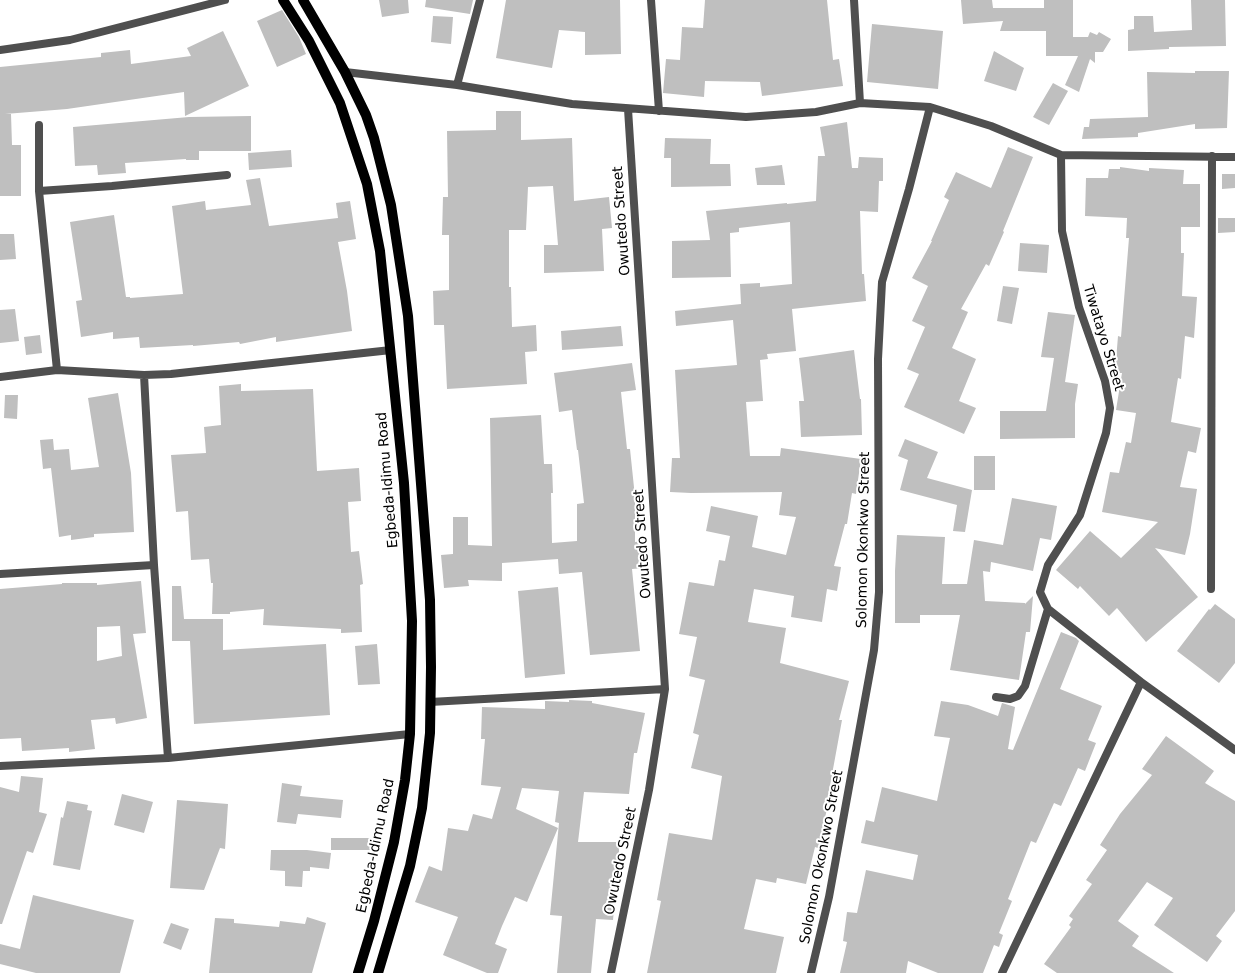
<!DOCTYPE html>
<html>
<head>
<meta charset="utf-8">
<style>
  body { margin:0 }
  canvas { display:block; background:#fff }
</style>
</head>
<body>
<canvas width="1235" height="973"></canvas>
<script>
const c = document.querySelector('canvas').getContext('2d');
c.lineJoin = 'round';
function fill(path, color) { c.fillStyle = color; c.fill(path, 'evenodd'); }
const shape = rows => new Path2D(rows.map(r => 'M' + r).join(''));
function stroke(path, color, width, dash) { c.strokeStyle = color; c.lineWidth = width; c.lineCap = dash ? 'butt' : 'round'; c.setLineDash(dash || []); c.stroke(path); }
function label(font, color, halo, rows, align = 'center') {
  c.font = font + ' "DejaVu Sans",sans-serif'; c.lineWidth = 4; c.setLineDash([]); c.textBaseline = 'middle'; c.strokeStyle = halo; c.fillStyle = color; for (const [text, x, y, turn = 0] of rows) {
    c.save(); c.translate(x, y); c.rotate((+turn || 0) * Math.PI / 180); c.textAlign = isNaN(turn) ? turn : align; if (halo) c.strokeText(text, 0, 0); c.fillText(text, 0, 0); c.restore();
  }
}
fill(shape([
  [379,0,408,0,409,13,382,17],
  [426,0,473,0,470,14,425,7],
  [506,0,620,0,621,54,585,55,585,32,559,30,552,68,496,58],
  [705,0,827,0,833,60,839,59,843,86,762,96,760,82,705,81,704,97,663,93,666,59,680,60,682,27,703,28],
  [961,0,992,0,993,8,1044,8,1044,0,1073,0,1073,37,1088,37,1090,32,1097,35,1099,32,1111,39,1103,52,1095,52,1095,63,1090,59,1079,92,1065,85,1078,56,1046,56,1046,31,1000,31,1003,21,963,24],
  [1191,0,1225,0,1226,46,1169,47,1169,49,1128,51,1128,30,1134,29,1134,16,1153,16,1154,32,1192,30],
  [282,10,299,37,306,54,277,67,257,21],
  [433,16,453,17,451,44,431,42],
  [872,24,943,31,938,89,867,82],
  [223,31,249,86,185,116,184,92,67,109,5,114,11,114,12,145,21,145,21,196,0,196,0,67,101,57,101,53,130,50,131,64,191,56,187,48],
  [994,51,1024,68,1016,91,984,81],
  [1195,71,1229,71,1227,128,1195,129,1195,124,1138,133,1138,137,1082,139,1084,127,1089,127,1090,119,1148,117,1147,72,1195,73],
  [1053,83,1068,91,1049,125,1033,117],
  [496,111,521,111,521,140,572,138,574,201,609,197,612,228,602,229,604,271,544,273,544,245,558,245,553,186,528,187,526,230,509,230,509,287,511,287,512,327,536,325,537,351,525,352,527,384,447,389,444,325,434,325,433,291,449,290,449,235,442,235,443,197,448,197,447,131,496,130],
  [251,116,251,151,199,151,199,160,186,160,186,159,125,163,126,173,98,175,97,165,75,166,73,127,189,117],
  [847,122,852,168,858,168,859,157,883,158,883,181,879,181,878,212,860,211,862,274,864,274,866,301,792,309,796,351,767,354,768,359,760,360,763,401,746,402,750,456,780,456,781,448,861,459,856,494,852,493,847,524,845,524,834,566,841,567,837,591,827,589,822,622,791,617,794,596,754,589,748,622,786,628,780,663,849,681,839,720,842,720,829,791,831,792,818,848,815,847,806,884,777,878,776,883,756,879,744,929,784,937,776,973,647,973,661,901,657,900,669,833,712,840,722,776,691,768,699,735,693,733,705,680,689,676,697,637,679,634,689,582,714,586,719,560,725,561,730,536,706,531,711,506,758,516,752,547,786,555,796,517,779,515,782,492,691,493,670,492,672,458,680,458,675,370,737,365,733,320,676,326,675,311,741,304,740,284,760,283,760,287,792,284,790,222,739,228,739,232,730,233,731,277,672,278,672,241,710,240,706,211,787,203,787,204,816,201,818,156,825,156,820,127],
  [665,138,711,139,710,164,730,164,731,186,671,187,671,158,664,158],
  [1008,147,1033,157,1003,231,1004,232,989,266,986,264,961,309,968,312,952,348,976,359,959,401,976,408,964,434,904,407,919,374,907,369,925,327,912,321,928,286,912,278,932,241,931,241,949,200,944,197,956,172,991,188],
  [291,150,292,167,249,170,248,153],
  [782,165,785,185,757,185,755,168],
  [1120,167,1149,171,1149,168,1184,170,1183,184,1200,184,1200,227,1181,227,1181,253,1184,253,1182,296,1197,297,1194,338,1185,336,1181,379,1178,378,1171,422,1201,428,1196,453,1188,451,1180,487,1197,489,1190,534,1185,555,1155,548,1198,597,1146,642,1117,608,1109,616,1080,586,1078,589,1056,570,1090,531,1121,558,1158,522,1102,512,1110,472,1119,473,1126,442,1131,443,1136,413,1116,410,1122,373,1115,373,1118,336,1121,337,1129,238,1126,238,1127,218,1085,216,1086,178,1108,178,1109,169,1120,169],
  [1222,174,1235,174,1235,188,1222,189],
  [260,178,269,226,338,218,336,203,350,201,356,239,338,242,347,291,352,331,276,342,276,337,240,344,239,342,193,346,193,345,140,348,139,337,113,339,113,332,81,337,76,301,82,300,70,222,114,215,126,297,130,297,130,298,183,294,172,206,205,201,206,210,251,205,246,180],
  [1218,218,1235,218,1235,232,1218,233],
  [0,234,14,234,16,259,0,260],
  [1020,243,1049,245,1047,273,1018,271],
  [1003,286,1019,288,1012,324,997,321],
  [15,309,19,341,0,343,0,310],
  [1048,312,1075,315,1065,382,1078,384,1075,404,1075,438,1000,439,1000,411,1046,411,1054,358,1041,357],
  [621,326,623,346,562,350,561,331],
  [40,335,42,353,26,355,24,337],
  [854,350,860,399,861,399,862,435,801,437,799,401,804,401,799,358],
  [632,363,636,390,621,392,627,449,630,449,635,497,635,542,643,541,645,568,632,569,640,651,590,655,582,572,559,574,558,559,502,563,502,581,468,580,469,586,444,588,441,555,453,554,453,517,468,517,468,545,492,546,490,418,541,415,544,464,552,464,553,493,551,493,552,543,577,541,577,504,584,503,578,450,577,450,572,410,559,412,554,373],
  [241,384,241,391,313,389,317,471,359,468,361,501,348,502,351,552,359,551,363,584,360,585,362,632,341,633,341,629,263,625,264,609,230,612,230,614,212,614,213,583,211,583,209,559,191,560,188,511,176,512,171,455,206,453,204,427,221,425,219,386],
  [118,393,131,473,134,532,94,534,94,537,71,540,71,535,59,537,51,468,43,469,40,440,53,439,54,450,69,449,71,470,99,467,88,398],
  [5,395,18,395,17,419,4,418],
  [905,439,938,452,927,478,972,490,965,532,953,531,957,505,900,490,908,460,898,456],
  [974,456,995,456,995,490,974,490],
  [1012,498,1057,506,1051,540,1040,538,1033,571,991,562,990,572,983,571,985,601,1025,603,1025,604,1033,596,1030,632,1026,632,1019,680,950,670,960,615,920,615,920,623,895,623,895,571,897,535,945,537,942,584,967,584,974,540,1003,545],
  [141,581,146,633,133,634,147,718,116,724,115,718,91,720,95,749,69,752,69,748,22,751,21,738,0,739,0,589,62,584,62,583,97,583,97,585],
  [120,626,122,656,97,661,97,627],
  [172,586,181,586,184,619,223,619,223,650,326,644,330,715,194,724,190,641,172,641],
  [558,587,565,674,525,678,518,591],
  [1215,604,1235,619,1235,663,1219,683,1177,651,1209,609,1210,610],
  [1061,632,1076,638,1079,641,1060,689,1102,706,1088,740,1096,743,1085,771,1078,768,1061,806,1054,803,1036,843,1031,841,1008,899,1012,901,999,933,1003,935,999,947,994,945,983,973,938,973,908,961,906,973,840,973,847,942,843,941,847,912,857,913,866,870,913,880,918,855,861,843,866,820,874,822,882,787,937,801,950,738,934,736,941,701,968,705,998,716,1002,703,1015,707,1008,749,1013,750],
  [377,644,380,684,358,685,355,646],
  [569,700,592,701,592,703,645,713,637,753,634,753,629,794,584,792,578,842,619,842,619,874,617,874,613,920,596,919,591,973,557,973,562,916,550,915,559,823,555,822,559,791,522,788,516,809,558,828,527,902,515,897,502,926,495,944,507,949,498,973,487,973,443,955,458,917,415,902,429,866,442,871,448,828,468,831,473,814,492,819,501,787,481,785,485,739,481,739,482,707,545,709,545,701,569,702],
  [1166,736,1214,771,1205,783,1235,801,1235,911,1216,936,1222,941,1207,962,1154,925,1173,898,1147,882,1118,921,1139,936,1132,946,1174,973,1057,973,1044,964,1071,927,1069,925,1073,919,1069,916,1092,884,1086,880,1107,850,1100,845,1120,814,1152,775,1142,769],
  [21,776,43,778,39,812,47,814,33,853,27,851,2,924,0,924,0,787,19,792],
  [282,783,302,786,300,796,343,800,341,818,298,814,296,824,277,822],
  [122,794,153,802,144,833,114,825],
  [177,800,228,804,225,849,220,848,204,890,170,888],
  [67,801,88,805,87,810,92,811,80,870,53,865,61,817,63,818],
  [331,838,370,838,370,850,331,850],
  [271,850,307,850,331,853,329,869,310,867,310,871,303,871,302,887,285,886,285,871,270,870],
  [33,895,134,920,120,973,36,973,0,964,0,944,20,949],
  [307,917,326,923,312,973,209,973,215,918,234,919,234,923,279,927,280,921,305,924],
  [171,923,189,929,181,950,163,943]
]), '#bfbfbf');
stroke(shape([
  [651,0,659,111],
  [854,0,860,103],
  [0,50,70,40,225,0],
  [345,72,457,85,572,104,746,117,816,112,860,103,930,107,991,126,1061,155,1235,157],
  [457,85,480,0],
  [39,125,39,191,57,370],
  [1061,155,1062,231,1079,307,1105,381,1110,408,1106,433,1080,515,1048,565,1040,592,1048,609,1141,682,1235,750],
  [39,191,112,186,227,175],
  [144,375,154,565,168,758],
  [0,377,57,370,144,375,171,374,391,350],
  [0,574,154,565],
  [1211,589,1212,156],
  [996,697,1010,699,1018,696,1025,686,1048,609],
  [430,702,665,689],
  [0,766,168,758,410,734],
  [611,973,649,790,665,689,628,109],
  [811,973,829,897,874,650,879,592,878,359,882,282,909,189,930,107],
  [1002,973,1141,682]
]), '#4f4f4f', 8);
stroke(shape([
  [283,0,309,41,340,103,367,184,380,251,404,483,412,621,410,734,405,780,394,842,374,921,358,973],
  [303,0,345,72,366,115,374,138,391,205,408,316,430,600,431,667,430,733,422,808,410,866,378,973]
]), '#000', 10);
label('14px', '#000', '#fff', [
  ["Owutedo Street",622,221,-94],
  ["Tiwatayo Street",1103,338,73],
  ["Egbeda-Idimu Road",388,480,-95],
  ["Solomon Okonkwo Street",864,540,-89],
  ["Owutedo Street",643,544,-94],
  ["Egbeda-Idimu Road",376,846,-78],
  ["Solomon Okonkwo Street",822,857,-79],
  ["Owutedo Street",621,861,-78]
]);
</script>
</body>
</html>
